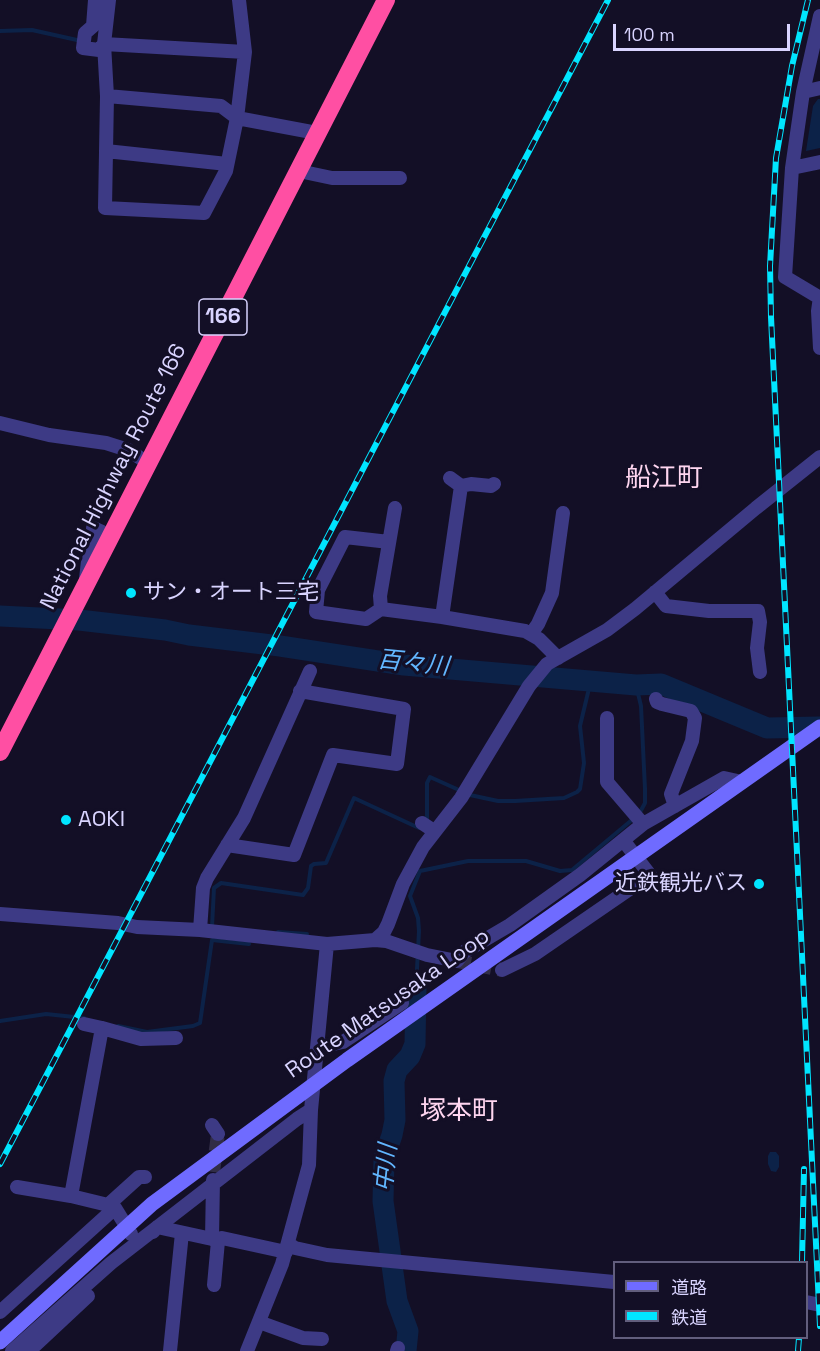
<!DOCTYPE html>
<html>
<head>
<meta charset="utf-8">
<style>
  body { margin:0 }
  #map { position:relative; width:820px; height:1351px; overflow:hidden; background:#130f26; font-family:"Space Grotesk","Noto Sans JP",sans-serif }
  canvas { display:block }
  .legend { position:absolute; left:613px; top:1261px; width:195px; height:78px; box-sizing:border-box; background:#130f26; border:2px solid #625e7d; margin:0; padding:8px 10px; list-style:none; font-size:18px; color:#d9d4ff }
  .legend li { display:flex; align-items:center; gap:12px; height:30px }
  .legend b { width:30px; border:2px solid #625e7d }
  .scale { position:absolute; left:613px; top:24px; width:177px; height:27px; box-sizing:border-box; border:3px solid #d9d4ff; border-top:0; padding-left:8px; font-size:18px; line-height:21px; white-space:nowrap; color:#d9d4ff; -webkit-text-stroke:4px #130f26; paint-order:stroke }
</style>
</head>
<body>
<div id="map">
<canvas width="820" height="1351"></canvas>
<ul class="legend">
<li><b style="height:8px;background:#6f6bff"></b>道路</li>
<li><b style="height:8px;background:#00e5ff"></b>鉄道</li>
</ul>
<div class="scale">100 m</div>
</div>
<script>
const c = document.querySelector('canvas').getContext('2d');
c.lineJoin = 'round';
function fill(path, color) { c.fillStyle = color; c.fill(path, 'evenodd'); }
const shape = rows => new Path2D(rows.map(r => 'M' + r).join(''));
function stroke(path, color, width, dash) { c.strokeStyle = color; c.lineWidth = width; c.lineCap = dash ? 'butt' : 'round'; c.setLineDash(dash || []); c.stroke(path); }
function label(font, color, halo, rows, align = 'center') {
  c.font = font + ' "Space Grotesk","Noto Sans JP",sans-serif'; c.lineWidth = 6; c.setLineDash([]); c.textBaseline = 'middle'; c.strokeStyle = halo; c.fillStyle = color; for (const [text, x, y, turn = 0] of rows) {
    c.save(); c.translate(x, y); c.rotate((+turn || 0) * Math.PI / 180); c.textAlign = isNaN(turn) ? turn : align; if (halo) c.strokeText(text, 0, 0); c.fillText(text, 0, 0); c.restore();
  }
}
fill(shape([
  [818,99,820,99,820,148,806,151,813,106],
  [770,1152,776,1152,779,1156,779,1167,776,1172,771,1171,768,1164,768,1156]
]), '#0c2248');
stroke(shape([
  [0,31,32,30,77,40],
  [636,685,641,706,645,789,645,803,639,814],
  [470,795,498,801,515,801,564,798,577,792,580,789,584,763,580,726,591,680],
  [427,822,427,783,430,777,459,790],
  [212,927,214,888,221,883,303,895,308,888,311,866,314,864,326,863,354,798,419,828],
  [278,932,307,934],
  [400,998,416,988,419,931,418,918,410,896,420,871,468,861,526,861,560,871,572,870,633,819],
  [0,1021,46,1014,84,1018],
  [118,1026,147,1032,193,1026,200,1023,212,940,249,944]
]), '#0c2248', 4);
stroke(shape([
  [0,616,79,620,165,630,189,635,280,646,404,665,636,685,661,684,767,728,820,727],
  [406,1351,408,1331,397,1301,383,1201,384,1158,392,1135,395,1120,394,1081,397,1070,410,1056,415,1044,416,988]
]), '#0c2248', 21);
stroke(shape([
  [457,961,502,970],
  [213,1172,218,1134]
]), '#312d47', 14, [14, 7]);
stroke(shape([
  [95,0,93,26,85,33,83,48,99,50,104,44,245,52],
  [109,0,104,44,107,96,105,208,204,213,226,171,237,118,245,52,239,0],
  [820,16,803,92,792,168,785,277,820,298],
  [803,92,820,88],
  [107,96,221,106,237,118,317,133],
  [106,151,227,164],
  [792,168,820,162],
  [299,171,332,178,400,178],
  [820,297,818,311,820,348],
  [0,423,49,435,106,443,128,450,148,463],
  [450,478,461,486,471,484,491,486,494,484],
  [389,542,345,537,318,590,316,612,366,619,381,609,442,617,461,486],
  [86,579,88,561,102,532,93,528],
  [655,592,666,606,709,611,758,611,760,622,757,648,760,672],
  [381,609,380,596,395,508],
  [442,617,525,631,539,639,558,658],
  [531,634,538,624,552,593,563,513],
  [656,699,657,702,662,704,691,711,695,718,692,741,671,794,675,806],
  [607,718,607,782,643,824],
  [422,823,434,831],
  [227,845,294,855,333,755,397,764,404,709,300,691],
  [0,914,118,923,137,927,200,930,327,944,375,940,384,932,388,924,403,884,423,847,461,798,529,686,547,664,607,630,635,609,756,508,820,457],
  [200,930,203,888,207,878,244,818,310,671],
  [375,940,386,941,427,955,457,961,464,952,510,925,580,875,643,824,724,778,742,782],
  [502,970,535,954,650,875,623,840],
  [84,1024,102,1028],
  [318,1047,343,1042,402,1003],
  [212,1125,218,1134],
  [17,1187,71,1196,108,1205,115,1208,131,1234],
  [71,1196,102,1028,141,1039,176,1038],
  [108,1205,139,1177,145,1177],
  [153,1232,157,1227,212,1239,213,1180],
  [212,1239,218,1241,222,1238,286,1252],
  [289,1244,295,1248,327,1255,614,1282],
  [214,1285,218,1241],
  [806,1302,820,1305],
  [0,1312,115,1208],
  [259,1322,303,1338,322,1339],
  [12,1351,111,1263,297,1119,311,1110],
  [29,1351,88,1296],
  [170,1351,182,1233],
  [247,1351,282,1264,309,1165,311,1110,327,944],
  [397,1351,398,1348]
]), '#3d3a85', 14);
stroke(shape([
  [0,1342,152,1204,347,1060,820,727]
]), '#6f6bff', 15);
stroke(shape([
  [0,752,386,0]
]), '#ff4fa3', 18);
const rail = shape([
  [808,0,792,66,776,158,770,266,771,317,820,1326],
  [0,1164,608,0],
  [802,1262,804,1169],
  [798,1351,799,1338]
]);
stroke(rail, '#00e5ff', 6);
stroke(rail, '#130f26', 4, [11]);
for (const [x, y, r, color] of [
  [131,593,6,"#00e5ff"],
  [66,820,6,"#00e5ff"],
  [759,884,6,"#00e5ff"]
]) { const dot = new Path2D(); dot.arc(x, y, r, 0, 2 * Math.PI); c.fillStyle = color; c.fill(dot); stroke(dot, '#130f26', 2); }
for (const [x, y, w] of [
  [223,317,48]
]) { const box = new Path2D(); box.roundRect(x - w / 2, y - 18, w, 36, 4.5); c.fillStyle = '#130f26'; c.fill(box); stroke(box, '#d9d4ff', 1.5); }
label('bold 21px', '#d9d4ff', null, [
  ["166",223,317]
]);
label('22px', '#d9d4ff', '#130f26', [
  ["National Highway Route 166",114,477,-63],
  ["Route Matsusaka Loop",388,1004,-35]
]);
label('22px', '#d9d4ff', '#130f26', [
  ["サン・オート三宅",143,593],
  ["AOKI",78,820],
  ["近鉄観光バス",747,884,"right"]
], 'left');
label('italic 24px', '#62b6ff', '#130f26', [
  ["百々川",413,664,6],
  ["中川",387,1168,-84]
]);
label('26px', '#ffd6f0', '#130f26', [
  ["船江町",664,479],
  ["塚本町",459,1112]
]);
</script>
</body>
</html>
